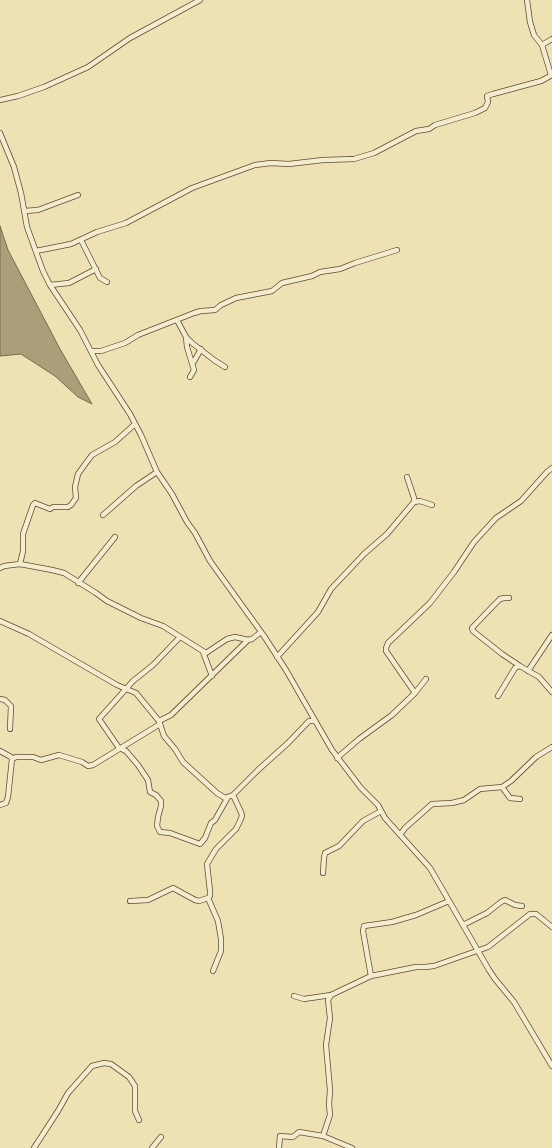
<!DOCTYPE html>
<html>
<head>
<meta charset="utf-8">
<style>
  body { margin:0 }
  canvas { display:block; background:#eee1b3 }
</style>
</head>
<body>
<canvas width="552" height="1148"></canvas>
<script>
const c = document.querySelector('canvas').getContext('2d');
c.lineJoin = 'round';
function fill(path, color) { c.fillStyle = color; c.fill(path, 'evenodd'); }
const shape = rows => new Path2D(rows.map(r => 'M' + r).join(''));
function stroke(path, color, width, dash) { c.strokeStyle = color; c.lineWidth = width; c.lineCap = dash ? 'butt' : 'round'; c.setLineDash(dash || []); c.stroke(path); }
const water = shape([
  [0,226,8,250,60,349,92,404,78,397,55,376,21,354,0,356,0,226]
]);
fill(water, '#ac9e79');
stroke(water, '#796a4c', 1);
const minor = shape([
  [527,0,530,22,534,35,542,45,551,75],
  [542,45,552,39],
  [0,100,18,96,44,87,88,67,130,38,200,0],
  [0,133,14,167,21,193,27,227,43,271,50,285,80,330,98,365,130,414,141,435,157,472,172,494,187,522,195,533,210,561,264,636,286,670,332,750,361,788,378,805,385,818,430,868,489,970,495,979,514,1002,552,1066],
  [24,211,38,210,78,195],
  [81,240,100,278,107,282],
  [36,251,71,244,97,232,126,223,192,188,255,165,271,163,289,164,323,160,354,159,374,153,416,131,429,129,435,125,475,113,485,108,488,102,487,96,493,94,541,81,552,75],
  [50,285,69,283,96,269],
  [177,320,186,337,192,343,214,360,225,367],
  [186,337,187,347,194,370,190,377],
  [92,351,101,351,125,343,138,335,194,313,201,311,215,310,221,305,236,298,272,291,282,283,312,276,320,272,340,269,355,263,397,250],
  [193,363,201,349],
  [414,502,420,501,432,505],
  [103,515,136,486,157,472],
  [20,564,23,551,23,534,33,505,35,503,50,509,53,507,68,507,71,505,76,498,75,487,78,474,86,463,92,455,115,442,135,424],
  [0,568,4,566,20,564,52,570,64,573,96,593,107,601,141,618,163,626,206,653,227,639,235,637,248,640,252,639,261,632],
  [78,583,115,537],
  [509,598,504,598,500,599,493,606,472,628,473,631,502,654,520,666],
  [0,621,29,634,117,685,136,693,159,721,164,736,175,749,183,762,217,793,225,798,233,795,258,770,288,743,309,721,315,721],
  [180,637,153,665,133,681,99,719,119,748,126,751,138,765,148,780,150,792,156,795,161,801,161,806,158,817,157,826,160,832,170,833,200,844,205,838,211,823,215,820,228,797],
  [203,652,212,676],
  [277,657,318,612,331,589,364,554,387,534,414,502,414,498,407,477],
  [528,671,552,635],
  [415,693,386,651,386,648,388,643,430,603,454,572,474,542,496,518,521,501,547,472,552,468],
  [498,696,515,668,520,666,539,677,552,692],
  [0,699,5,700,11,706,10,729],
  [159,721,171,715,248,640],
  [0,751,11,757,12,759],
  [337,758,359,739,392,715,415,693,426,679],
  [12,759,16,757,33,757,41,760,59,755,82,762,88,766,93,765,160,724],
  [502,787,510,798,520,799],
  [0,805,6,803,8,797,12,759],
  [400,835,405,828,432,804,452,803,464,800,480,789,502,787,511,781,536,757,552,747],
  [323,873,324,858,325,853,339,846,363,821,381,811],
  [130,901,148,900,173,888,195,900,199,901,208,898],
  [463,925,487,913,501,902,505,900,515,905,522,906],
  [213,971,221,951,221,939,218,921,208,898,210,896,210,891,207,864,216,849,236,829,240,821,242,816,241,812,233,795],
  [371,976,363,931,364,926,392,922,416,915,449,901],
  [294,996,304,999,331,995,371,976,416,967,425,967,434,966,488,947,530,914,536,914,552,927],
  [323,1136,330,1115,329,1104,330,1090,326,1045,330,1018,328,1000,331,995],
  [34,1148,58,1111,68,1093,92,1066,104,1063,111,1064,129,1077,135,1086,135,1111,139,1120],
  [152,1148,161,1137],
  [279,1148,280,1136,293,1137,299,1132,323,1136,352,1148]
]);
stroke(minor, '#5d4c33', 6);
stroke(minor, '#f4ecce', 4.5);
</script>
</body>
</html>
